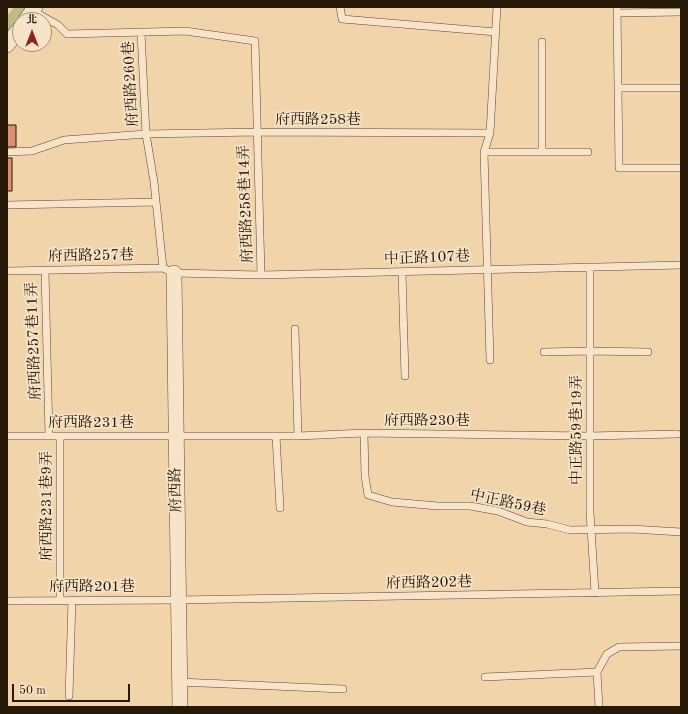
<!DOCTYPE html>
<html>
<head>
<meta charset="utf-8">
<style>
  body { margin:0 }
  #map { position:relative; width:688px; height:714px; overflow:hidden; background:#f2d4ab; font-family:"Old Standard TT","Noto Serif TC",serif }
  canvas { display:block }
  .frame { position:absolute; inset:0; border:8px solid #271907; pointer-events:none }
  .north { position:absolute; left:12px; top:12px; width:40px; height:40px; box-sizing:border-box; background:#f7e3c8; border:1px solid #a4927b; border-radius:50%; rotate:0deg; font-size:11px; font-weight:700; line-height:16px; text-align:center; color:#271907 }
  .north::after { content:''; display:block; margin:auto; width:14px; height:18px; background:#8f2418; clip-path:polygon(50% 0,100% 100%,50% 72%,0 100%) }
  .scale { position:absolute; left:12px; top:684px; width:118px; height:18px; box-sizing:border-box; border:2px solid #271907; border-top:0; padding-left:5px; font-size:12px; line-height:14px; white-space:nowrap; color:#271907; -webkit-text-stroke:3px #f7e3c8; paint-order:stroke }
</style>
</head>
<body>
<div id="map">
<canvas width="688" height="714"></canvas>
<div class="frame"></div>
<div class="north">北</div>
<div class="scale">50 m</div>
</div>
<script>
const c = document.querySelector('canvas').getContext('2d');
c.lineJoin = 'round';
function fill(path, color) { c.fillStyle = color; c.fill(path, 'evenodd'); }
const shape = rows => new Path2D(rows.map(r => 'M' + r).join(''));
function stroke(path, color, width, dash) { c.strokeStyle = color; c.lineWidth = width; c.lineCap = dash ? 'butt' : 'round'; c.setLineDash(dash || []); c.stroke(path); }
function label(font, color, halo, rows, align = 'center') {
  c.font = font + ' "Old Standard TT","Noto Serif TC",serif'; c.lineWidth = 3.5; c.setLineDash([]); c.textBaseline = 'middle'; c.strokeStyle = halo; c.fillStyle = color; for (const [text, x, y, turn = 0] of rows) {
    c.save(); c.translate(x, y); c.rotate((+turn || 0) * Math.PI / 180); c.textAlign = isNaN(turn) ? turn : align; if (halo) c.strokeText(text, 0, 0); c.fillText(text, 0, 0); c.restore();
  }
}
fill(shape([
  [14,7,28,7,7,34,7,16]
]), '#bdbc87');
const building = shape([
  [7,125,16,125,16,147,7,147,7,125],
  [7,158,12,158,12,191,7,191,7,158]
]);
fill(building, '#db8f76');
stroke(building, '#271907', 1);
const lane = shape([
  [340,7,342,19,496,32],
  [617,7,619,168,681,168],
  [33,11,58,25,67,34,185,31,255,41,261,275],
  [617,13,681,12],
  [141,32,146,134,154,182,163,268],
  [542,42,542,152],
  [618,88,681,88],
  [7,152,32,151,64,140,146,134,257,132,490,133],
  [484,152,588,152],
  [7,205,156,202],
  [590,267,590,512,595,593],
  [7,271,163,268,174,273,261,275,681,265],
  [45,271,49,436],
  [402,272,405,376],
  [295,329,298,436],
  [544,352,589,351,648,352],
  [490,360,484,152,490,133,497,7],
  [364,433,365,476,368,495,392,502,438,506,470,506,498,511,527,522,547,524,570,530,631,529,681,532],
  [7,436,298,436,364,433,589,436,677,434],
  [60,436,60,601],
  [276,436,280,508],
  [7,601,178,600,681,591],
  [485,677,597,672],
  [179,682,343,689],
  [69,696,72,600],
  [599,707,597,672,607,654,619,647,681,646]
]);
const street = shape([
  [26,20,35,7],
  [7,45,20,28],
  [174,273,180,707]
]);
stroke(lane, '#5a4830', 8);
stroke(street, '#5a4830', 16);
stroke(lane, '#f7e3c8', 7);
stroke(street, '#f7e3c8', 15);
label('15px', '#271907', '#f7e3c8', [
  ["府西路260巷",131,84,-93],
  ["府西路258巷",318,120],
  ["府西路258巷14弄",246,204,-92],
  ["府西路257巷",91,256,-1],
  ["中正路107巷",427,258,-2],
  ["府西路257巷11弄",34,341,-92],
  ["府西路230巷",427,421],
  ["府西路231巷",91,423],
  ["中正路59巷19弄",577,430,-90],
  ["府西路",176,490,-91],
  ["中正路59巷",508,503,12],
  ["府西路231巷9弄",47,506,-90],
  ["府西路202巷",429,583,-1],
  ["府西路201巷",92,587]
]);
</script>
</body>
</html>
